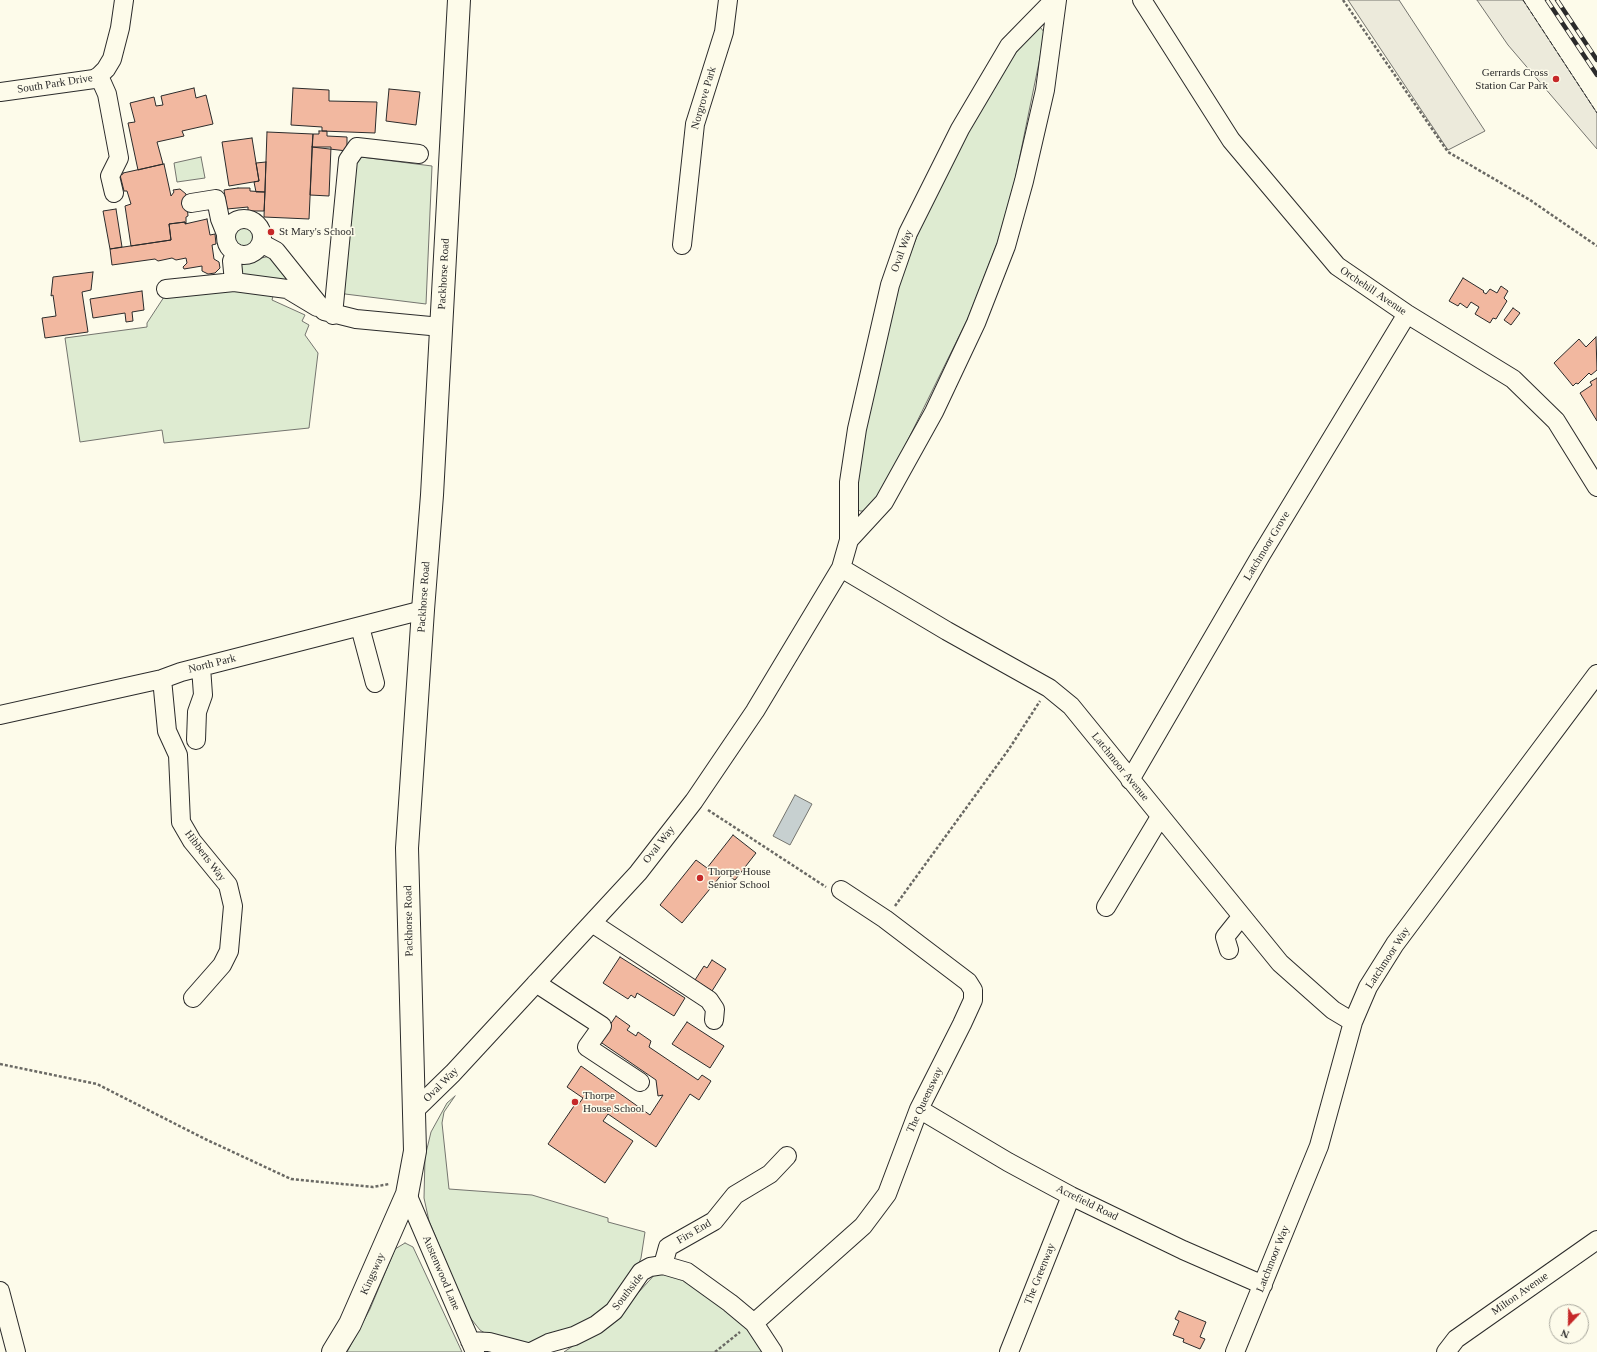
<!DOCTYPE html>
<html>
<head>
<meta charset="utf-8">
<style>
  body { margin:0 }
  #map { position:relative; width:1597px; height:1352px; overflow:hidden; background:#fdfbea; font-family:Georgia,serif }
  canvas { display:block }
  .north { position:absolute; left:1549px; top:1304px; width:40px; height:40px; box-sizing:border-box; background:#fdfbea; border:1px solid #a9a89e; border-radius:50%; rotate:202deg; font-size:11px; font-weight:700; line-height:16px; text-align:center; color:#2b2b2b }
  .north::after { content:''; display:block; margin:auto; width:14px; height:18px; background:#c62828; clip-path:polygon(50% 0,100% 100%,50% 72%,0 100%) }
</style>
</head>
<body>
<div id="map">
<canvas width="1597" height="1352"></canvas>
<div class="north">N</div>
</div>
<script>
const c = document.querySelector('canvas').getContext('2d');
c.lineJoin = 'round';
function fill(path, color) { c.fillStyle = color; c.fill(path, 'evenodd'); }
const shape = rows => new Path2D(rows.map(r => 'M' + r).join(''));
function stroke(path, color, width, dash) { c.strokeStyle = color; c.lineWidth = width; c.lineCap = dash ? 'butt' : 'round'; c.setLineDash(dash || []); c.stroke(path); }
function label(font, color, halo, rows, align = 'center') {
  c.font = font + ' Georgia,serif'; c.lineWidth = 3; c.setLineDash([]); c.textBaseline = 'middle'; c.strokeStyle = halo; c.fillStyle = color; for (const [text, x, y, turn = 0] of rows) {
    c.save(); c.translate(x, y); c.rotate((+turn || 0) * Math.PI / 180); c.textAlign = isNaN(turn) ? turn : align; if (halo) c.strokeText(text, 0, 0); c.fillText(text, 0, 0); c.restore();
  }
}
const green = shape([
  [1040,27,1045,33,1015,180,998,241,969,316,902,452,881,491,865,511,860,511,856,508,854,499,862,437,889,318,903,273,925,215,950,162,993,86,1033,28,1040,27],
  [201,157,205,178,177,182,174,163,201,157],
  [361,157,432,166,426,304,345,294,342,288,356,164,361,157],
  '233 236a11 11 0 1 1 22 0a11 11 0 1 1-22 0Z',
  [270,256,294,282,243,278,240,263,270,256],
  [231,287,274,292,272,300,305,315,302,321,309,325,305,335,318,353,309,428,164,443,162,430,80,442,65,338,147,327,147,323,164,297,231,287],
  [455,1096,444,1112,442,1123,449,1189,532,1195,608,1218,608,1222,645,1232,641,1258,637,1268,623,1290,592,1321,534,1343,524,1344,488,1335,480,1330,468,1315,429,1221,424,1198,425,1157,431,1132,447,1103,455,1096],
  [405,1243,413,1247,462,1352,347,1352,370,1309,395,1249,405,1243],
  [658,1271,682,1275,743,1322,765,1352,564,1352,617,1316,658,1271]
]);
fill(green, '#deebd1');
stroke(green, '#74746e', 1);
const parking = shape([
  [1348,0,1399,0,1485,131,1448,150,1348,0],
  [1477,0,1523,0,1597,113,1597,149,1508,45,1477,0]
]);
fill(parking, '#eceadb');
stroke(parking, '#74746e', 1);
const water = shape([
  [795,795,812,804,790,845,773,836,795,795]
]);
fill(water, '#c7d0d0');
stroke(water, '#74746e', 1);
const building = shape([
  [194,88,196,98,206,95,213,124,182,131,184,136,157,142,163,164,138,170,128,123,135,122,130,103,154,97,156,106,163,105,161,96,194,88],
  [293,88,329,90,329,101,377,102,375,133,322,131,322,127,291,125,293,88],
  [389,89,420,92,416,125,386,121,389,89],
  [319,131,327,131,327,136,347,137,347,151,312,147,313,134,319,134,319,131],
  [267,132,313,134,309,219,264,217,267,132],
  [252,138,259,181,229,186,222,142,252,138],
  [312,147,331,147,329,196,310,195,312,147],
  [266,162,265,192,256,192,254,182,259,181,256,163,266,162],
  [164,164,171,196,174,192,173,190,180,189,186,194,188,216,186,217,186,224,185,222,169,224,171,240,131,246,125,206,131,204,127,191,124,191,120,175,123,174,123,173,164,164],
  [238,188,250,188,250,191,265,192,264,211,248,211,248,207,227,209,224,190,238,188],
  [116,209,122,247,110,249,103,211,116,209],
  [207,219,210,235,215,234,216,244,212,245,214,259,219,262,220,268,215,273,208,274,202,271,202,266,184,269,183,267,187,263,186,258,176,260,172,258,158,261,155,259,112,265,110,249,171,240,169,224,185,222,185,224,207,219],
  [93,272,91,290,82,292,88,332,45,338,42,318,56,316,53,295,51,296,53,277,93,272],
  [1463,278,1484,291,1483,292,1486,294,1490,289,1497,293,1501,286,1508,291,1504,298,1507,301,1496,319,1493,318,1490,323,1475,314,1479,307,1471,302,1467,308,1460,303,1458,306,1449,301,1463,278],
  [142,291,144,310,132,312,133,321,126,322,125,313,93,318,90,299,142,291],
  [1513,308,1520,313,1511,325,1504,320,1513,308],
  [1596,337,1597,370,1591,375,1589,373,1578,384,1576,383,1573,386,1554,363,1579,339,1586,347,1596,337],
  [1597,378,1597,421,1580,393,1592,385,1590,382,1597,378],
  [733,835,756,853,735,880,723,873,682,923,660,905,696,860,707,868,733,835],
  [620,957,685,998,674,1016,637,993,635,998,631,995,628,999,603,983,620,957],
  [712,960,726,969,712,991,695,980,704,966,707,968,712,960],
  [616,1016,630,1026,627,1030,636,1036,638,1032,651,1041,649,1047,698,1080,702,1075,711,1081,699,1100,690,1094,656,1147,608,1114,603,1121,633,1141,605,1183,548,1144,576,1103,578,1105,583,1098,567,1087,581,1066,650,1115,663,1095,658,1096,656,1080,599,1041,616,1016],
  [687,1022,724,1046,710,1068,672,1044,687,1022],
  [1179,1311,1206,1322,1200,1337,1205,1339,1200,1349,1183,1342,1184,1339,1173,1335,1179,1321,1175,1319,1179,1311]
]);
fill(building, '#f2b8a0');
stroke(building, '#2b2b2b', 1);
const minor = shape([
  [1142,0,1231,140,1337,266,1407,314,1513,379,1556,421,1597,487],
  [99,76,107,94,119,158,110,176,114,193],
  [0,92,94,79,99,76,106,69,112,59,120,28,124,0],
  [191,203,216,199,220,219,226,234],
  '226 237a18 18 0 1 1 36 0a18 18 0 1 1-36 0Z',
  [261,243,276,251,324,311,356,319,441,327],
  [682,245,695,124,724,32,728,0],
  [234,282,287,289,317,307],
  [166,289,234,282,232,261,236,253],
  [333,315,348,160,357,147,419,154],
  [849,540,884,502,934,412,976,323,1006,246,1024,181,1045,90,1057,0],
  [841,568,947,631,1049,688,1071,706,1280,963,1333,1010,1353,1022],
  [360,627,375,683],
  [162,679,167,731,178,755,181,822,192,841,228,885,233,906,229,951,222,965,193,998],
  [0,715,162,679,181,672,423,610],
  [196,740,197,712,203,695,201,667],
  [1130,780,1261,555,1407,314],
  [1106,907,1160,817],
  [592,923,709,1000,715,1009,714,1020],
  [1229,950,1225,937,1241,917],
  [536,983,602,1026,587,1047,640,1082],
  [919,1109,1008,1162,1071,1196,1183,1250,1263,1285],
  [414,1111,453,1073,638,873,694,801,755,711,841,568,849,540,849,482,857,429,890,285,908,233,960,129,1009,46,1054,0],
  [407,1194,475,1352],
  [663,1265,668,1247,714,1221,735,1195,770,1174,787,1156],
  [0,1291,16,1352],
  [754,1323,863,1226,887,1194,919,1109,962,1024,973,1000,973,990,968,982,885,919,841,890],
  [470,1341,489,1342,527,1352],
  [531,1352,549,1343,574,1336,596,1325,614,1311,641,1272,650,1267,663,1265,687,1272,730,1303,754,1323,773,1352],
  [1009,1352,1071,1196],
  [1235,1352,1319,1146,1353,1022,1368,987,1395,944,1597,674],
  [1446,1352,1456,1339,1597,1240]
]);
const major = shape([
  [333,1352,350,1324,407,1194,415,1151,407,848,423,610,432,495,459,0]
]);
stroke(minor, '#2b2b2b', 20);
stroke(major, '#2b2b2b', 24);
stroke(shape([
  [1343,0,1448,152,1530,200,1597,246],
  [708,810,826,887],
  [895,906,1009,749,1040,701],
  [0,1064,97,1084,205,1139,291,1179,373,1187,389,1184],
  [715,1352,740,1332]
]), '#6a6964', 2.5, [3, 2]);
stroke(minor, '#fdfbea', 18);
stroke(major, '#fdfbea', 22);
const rail = shape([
  [1547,0,1597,75],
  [1557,0,1597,60]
]);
stroke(rail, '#2b2b2b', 4.5);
stroke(rail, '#fdfbea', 3, [9]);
stroke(shape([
  [1523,0,1597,113]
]), '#2b2b2b', 1, [5, 2]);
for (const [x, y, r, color] of [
  [1556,79,4,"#c62828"],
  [271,232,4,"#c62828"],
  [700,878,4,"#c62828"],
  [575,1102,4,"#c62828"]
]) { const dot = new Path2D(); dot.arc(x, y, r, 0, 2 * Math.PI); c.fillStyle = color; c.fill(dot); stroke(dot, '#fdfbea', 1.5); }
label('11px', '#2b2b2b', '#fdfbea', [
  ["Gerrards Cross",1548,73,"right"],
  ["Station Car Park",1548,86,"right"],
  ["St Mary's School",279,232],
  ["Thorpe House",708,872],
  ["Senior School",708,885],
  ["Thorpe",583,1096],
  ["House School",583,1109]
], 'left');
label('11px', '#2b2b2b', '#fdfbea', [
  ["South Park Drive",55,84,-9],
  ["Norgrove Park",704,98,-74],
  ["Oval Way",902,251,-70],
  ["Packhorse Road",444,274,-87],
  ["Orchehill Avenue",1373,291,34],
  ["Latchmoor Grove",1267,546,-59],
  ["Packhorse Road",424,597,-86],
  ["North Park",212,664,-14],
  ["Latchmoor Avenue",1120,767,51],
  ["Oval Way",659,845,-52],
  ["Hibberts Way",205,856,53],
  ["Packhorse Road",409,921,-91],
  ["Latchmoor Way",1388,958,-57],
  ["Oval Way",441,1085,-45],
  ["The Queensway",925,1100,-65],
  ["Acrefield Road",1087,1203,26],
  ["Firs End",694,1232,-30],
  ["Latchmoor Way",1273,1259,-68],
  ["Austenwood Lane",441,1273,67],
  ["Kingsway",373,1274,-66],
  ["The Greenway",1040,1274,-68],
  ["Southside",628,1292,-52],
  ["Milton Avenue",1520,1294,-35]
]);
</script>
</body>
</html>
